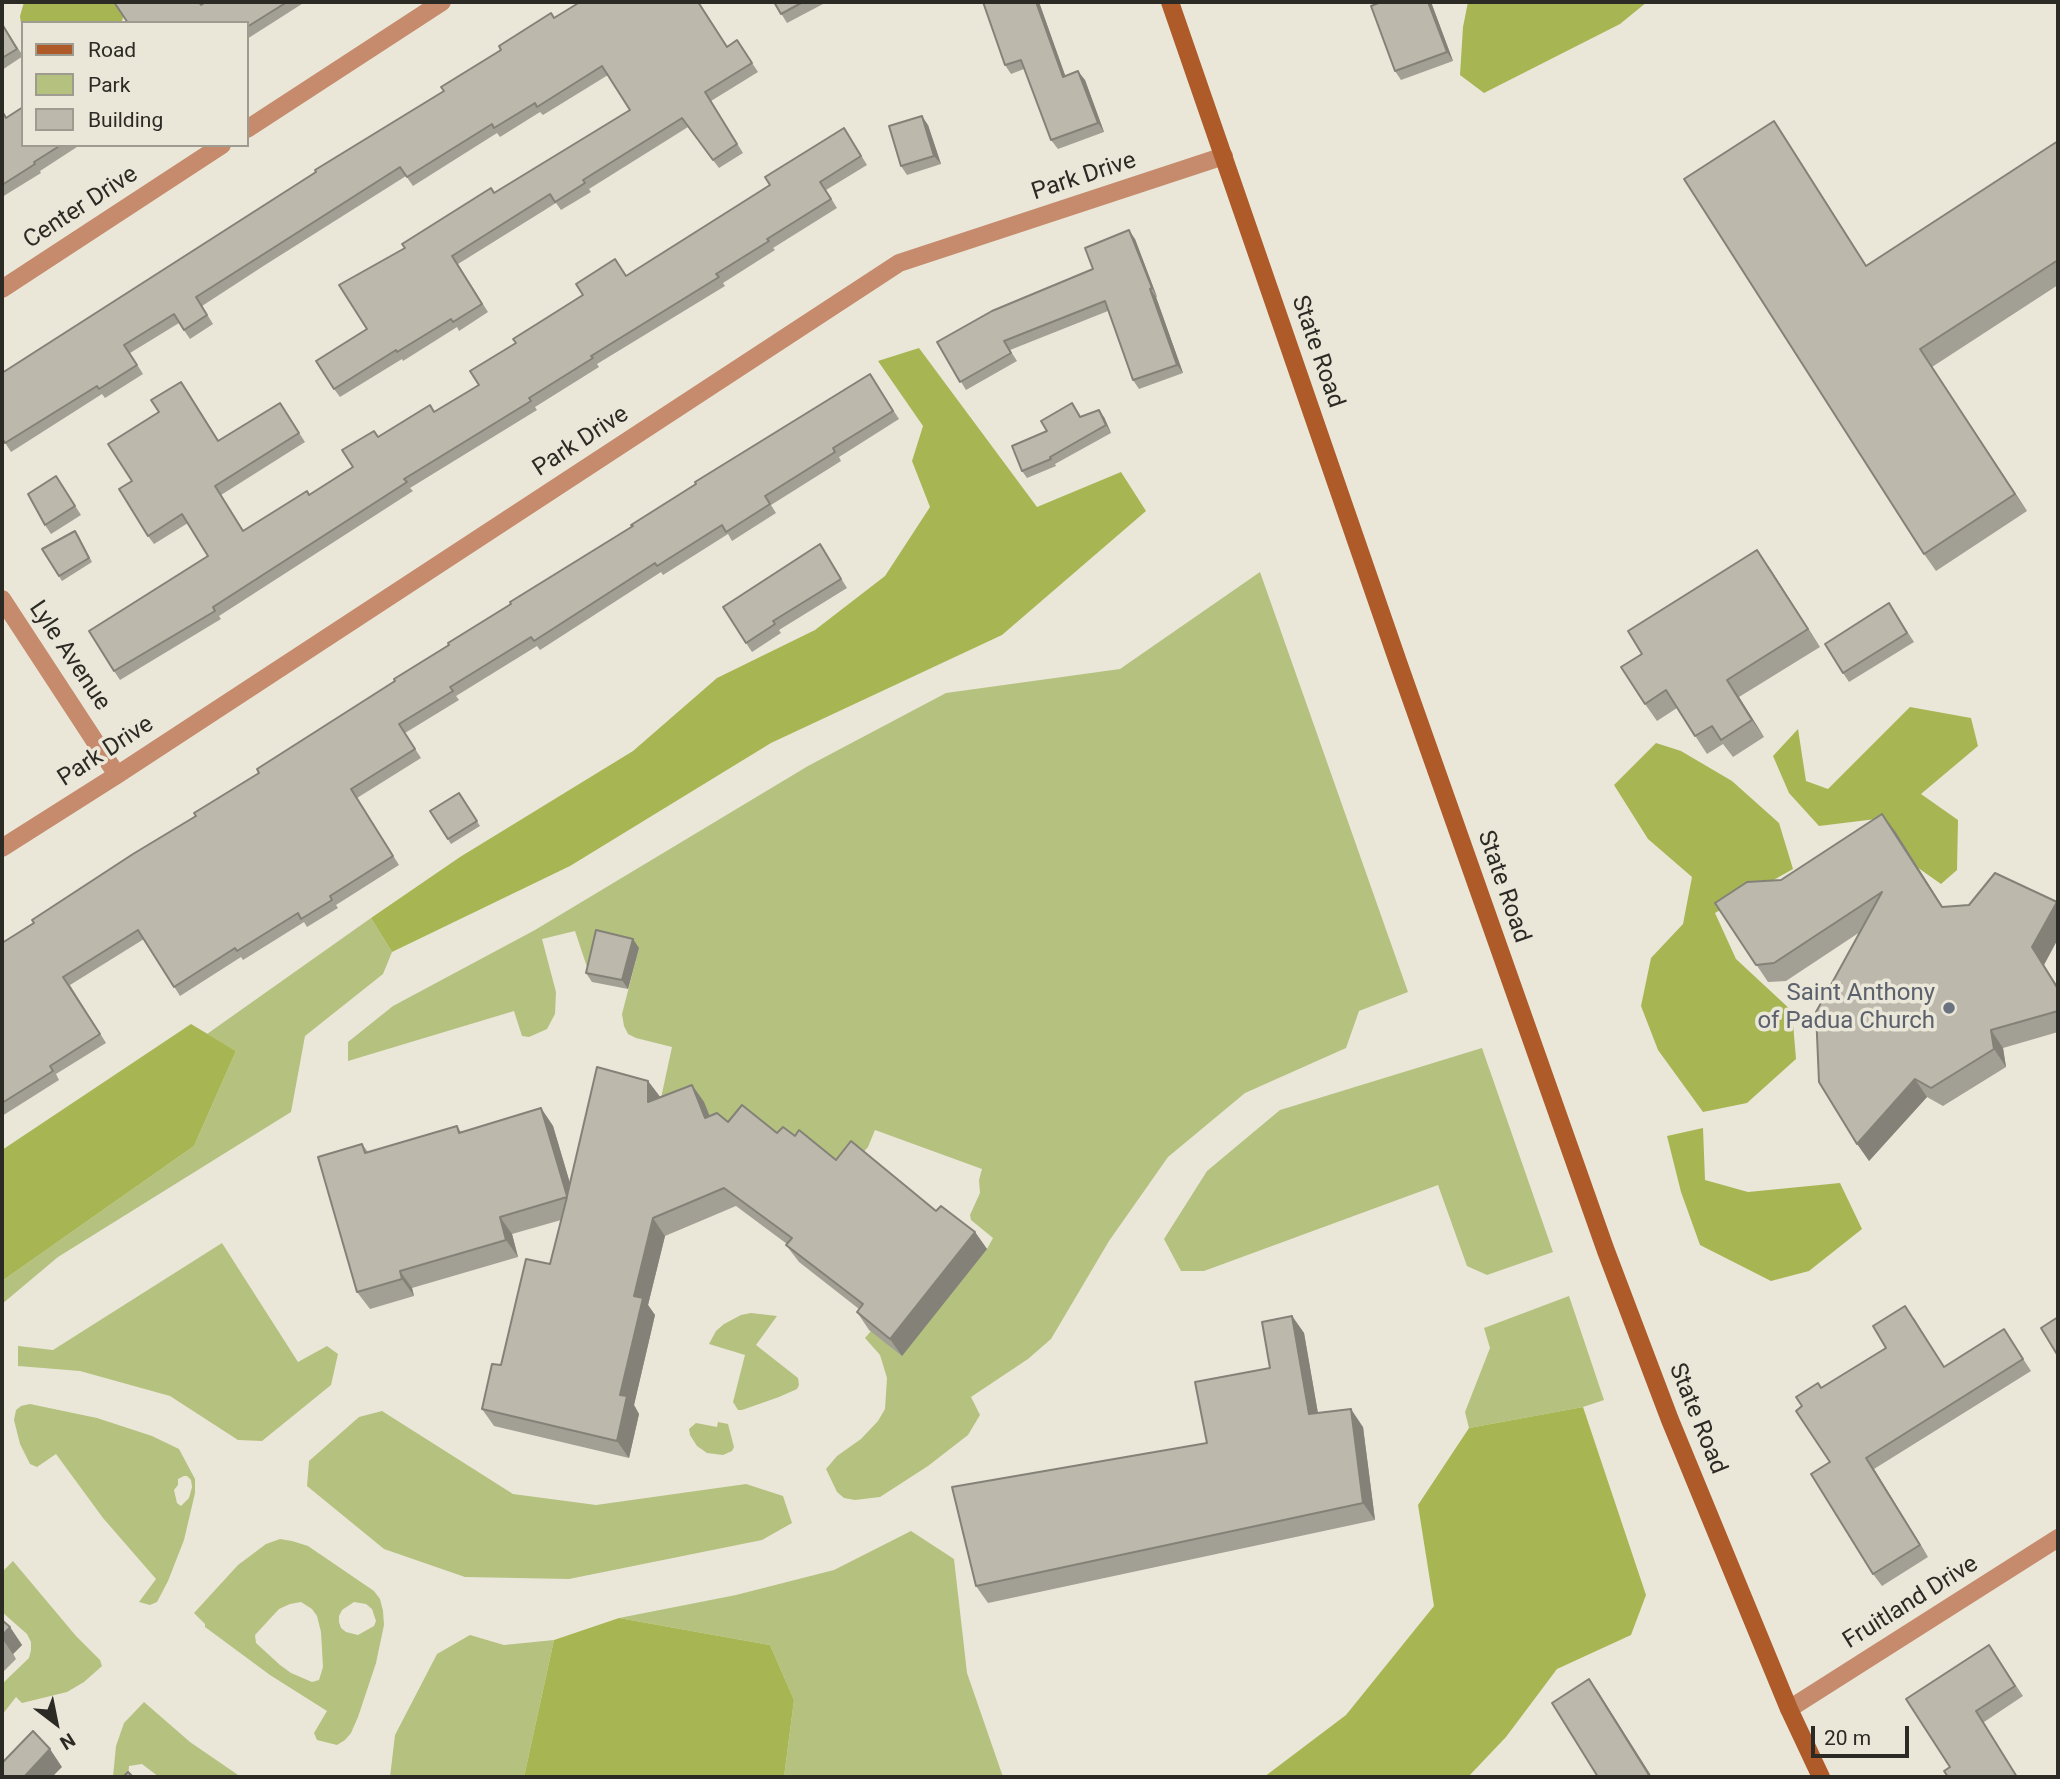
<!DOCTYPE html>
<html>
<head>
<meta charset="utf-8">
<style>
  body { margin:0 }
  #map { position:relative; width:2060px; height:1779px; overflow:hidden; background:#eae7d9; font-family:Roboto,sans-serif }
  canvas { display:block }
  .frame { position:absolute; inset:0; border:4px solid #2b2a24; pointer-events:none }
  .legend { position:absolute; left:21px; top:21px; width:228px; height:126px; box-sizing:border-box; background:#eae7d9; border:2px solid #9e9b91; margin:0; padding:9px 12px; list-style:none; font-size:21px; color:#2b2a24 }
  .legend li { display:flex; align-items:center; gap:14px; height:35px }
  .legend b { width:35px; border:2px solid #9e9b91 }
  .north { position:absolute; left:21px; top:1688px; width:70px; height:70px; -webkit-text-stroke:5px #eae7d9; paint-order:stroke; rotate:148deg; font-size:19px; font-weight:700; line-height:28px; text-align:center; color:#2b2a24 }
  .north::after { content:''; display:block; margin:auto; width:24px; height:32px; background:#2b2a24; clip-path:polygon(50% 0,100% 100%,50% 72%,0 100%) }
  .scale { position:absolute; left:1811px; top:1726px; width:98px; height:32px; box-sizing:border-box; border:4px solid #2b2a24; border-top:0; padding-left:9px; font-size:21px; line-height:24px; white-space:nowrap; color:#2b2a24; -webkit-text-stroke:5px #eae7d9; paint-order:stroke }
</style>
</head>
<body>
<div id="map">
<canvas width="2060" height="1779"></canvas>
<div class="frame"></div>
<ul class="legend">
<li><b style="height:9px;background:#af5b29"></b>Road</li>
<li><b style="height:19px;background:#b5c17f"></b>Park</li>
<li><b style="height:19px;background:#bcb9ac"></b>Building</li>
</ul>
<div class="north">N</div>
<div class="scale">20 m</div>
</div>
<script>
const c = document.querySelector('canvas').getContext('2d');
c.lineJoin = 'round';
function fill(path, color) { c.fillStyle = color; c.fill(path, 'evenodd'); }
const shape = rows => new Path2D(rows.map(r => 'M' + r).join(''));
function stroke(path, color, width, dash) { c.strokeStyle = color; c.lineWidth = width; c.lineCap = dash ? 'butt' : 'round'; c.setLineDash(dash || []); c.stroke(path); }
function label(font, color, halo, rows, align = 'center') {
  c.font = font + ' Roboto,sans-serif'; c.lineWidth = 7; c.setLineDash([]); c.textBaseline = 'middle'; c.strokeStyle = halo; c.fillStyle = color; for (const [text, x, y, turn = 0] of rows) {
    c.save(); c.translate(x, y); c.rotate((+turn || 0) * Math.PI / 180); c.textAlign = isNaN(turn) ? turn : align; if (halo) c.strokeText(text, 0, 0); c.fillText(text, 0, 0); c.restore();
  }
}
fill(shape([
  [1260,572,1408,992,1359,1011,1346,1048,1245,1093,1168,1157,1109,1241,1051,1339,1028,1359,971,1397,980,1415,968,1435,928,1466,880,1497,855,1500,844,1498,837,1492,826,1469,837,1456,861,1439,878,1421,885,1409,887,1378,880,1355,865,1338,871,1331,987,1249,993,1238,971,1220,970,1215,980,1193,979,1180,982,1169,875,1130,868,1147,844,1174,740,1140,661,1098,672,1047,636,1038,628,1034,624,1026,622,1014,639,948,592,982,575,931,542,939,556,992,555,1014,547,1029,529,1037,522,1036,514,1011,348,1061,348,1042,393,1006,535,930,808,766,946,693,1120,669],
  [371,918,392,952,383,974,305,1036,291,1112,58,1257,2,1304,2,1281,194,1146,236,1051,207,1034],
  [1482,1048,1553,1252,1487,1275,1467,1266,1438,1185,1204,1271,1181,1271,1164,1239,1207,1171,1280,1110],
  [222,1243,298,1362,327,1346,338,1354,331,1385,262,1441,238,1440,170,1396,80,1371,18,1366,18,1346,53,1350],
  [1569,1296,1604,1400,1583,1407,1469,1428,1465,1412,1490,1348,1484,1328],
  [751,1313,777,1316,756,1345,798,1378,799,1385,797,1389,779,1397,742,1410,738,1410,733,1402,745,1355,709,1344,716,1331,724,1324,741,1315],
  [30,1404,97,1418,152,1436,179,1449,195,1479,195,1493,184,1540,168,1581,157,1602,150,1605,139,1602,156,1579,103,1518,56,1454,37,1467,30,1464,20,1444,14,1420,16,1410,21,1406],
  [184,1476,187,1476,191,1480,192,1487,189,1498,181,1506,177,1503,174,1490,178,1485,178,1479],
  [382,1411,513,1494,596,1505,746,1484,783,1496,792,1523,762,1540,569,1579,465,1577,384,1549,307,1486,309,1461,359,1417],
  [718,1422,728,1424,734,1447,732,1451,723,1455,707,1453,697,1446,690,1435,689,1429,696,1423,717,1427],
  [911,1531,954,1559,967,1673,1003,1777,784,1777,794,1700,770,1645,619,1618,736,1595,834,1570],
  [280,1539,292,1541,308,1546,374,1591,380,1599,383,1611,384,1625,376,1663,358,1717,351,1733,345,1740,337,1745,317,1740,314,1733,327,1711,270,1675,205,1627,205,1624,194,1613,238,1565,266,1544],
  [301,1602,312,1609,317,1616,321,1632,323,1667,319,1680,312,1682,291,1673,280,1665,256,1643,255,1635,279,1609,290,1604],
  [354,1602,366,1604,372,1609,376,1621,374,1626,358,1635,346,1632,341,1628,339,1622,339,1616,342,1610],
  [13,1561,76,1636,100,1660,102,1666,84,1682,67,1692,22,1703,16,1697,2,1715,4,1682,29,1658,31,1650,31,1642,27,1634,2,1612,2,1572],
  [470,1635,504,1645,554,1640,524,1777,390,1777,395,1735,437,1654],
  [144,1702,190,1742,241,1777,159,1777,142,1764,129,1766,128,1777,113,1777,116,1746,124,1723]
]), '#b5c17f');
fill(shape([
  [24,2,128,2,122,21,118,23,23,23,23,39,20,16],
  [1468,2,1647,2,1620,24,1484,93,1460,75,1463,27],
  [919,348,1037,507,1121,472,1146,511,1002,635,771,743,570,866,392,952,371,918,460,857,633,751,717,678,815,630,885,576,930,507,912,461,923,426,878,361],
  [1910,707,1971,718,1978,746,1921,794,1958,820,1957,870,1941,884,1897,853,1876,819,1819,826,1789,793,1773,756,1798,729,1806,781,1828,789],
  [1656,743,1681,751,1732,781,1779,823,1793,869,1715,913,1736,959,1792,1011,1796,1059,1747,1103,1703,1112,1658,1050,1641,1006,1651,958,1683,924,1692,877,1648,839,1614,785],
  [191,1024,236,1051,194,1146,2,1281,2,1150],
  [1703,1128,1705,1180,1748,1192,1840,1183,1862,1229,1809,1271,1771,1281,1700,1245,1681,1192,1667,1136],
  [1583,1407,1646,1595,1631,1635,1557,1669,1506,1737,1468,1777,1264,1777,1346,1715,1434,1606,1418,1505,1469,1428],
  [619,1618,770,1645,794,1700,784,1777,524,1777,554,1640]
]), '#a7b653');
stroke(shape([
  [247,129,442,2],
  [2,289,222,145],
  [2,599,117,775],
  [2,848,117,775,899,263,1224,156],
  [1789,1709,2058,1538]
]), '#c58b6c', 18);
stroke(shape([
  [1170,2,1398,662,1606,1251,1670,1420,1789,1709,1821,1777]
]), '#af5b29', 18);
fill(shape([
  [206,2,310,2,307,4,305,2,247,39,247,23,201,5],
  [580,2,699,2,727,46,737,40,758,72,711,101,743,153,719,168,688,127,589,189,591,192,561,210,556,203,458,264,488,312,459,331,457,327,403,361,402,359,340,397,334,389,367,329,405,248,630,110,608,75,543,115,540,112,500,137,497,133,413,186,406,176,265,265,202,306,213,324,190,339,179,323,130,353,143,374,105,398,102,394,11,452,2,438,444,91],
  [774,2,822,2,823,4,787,23],
  [983,2,1039,2,1065,76,1085,80,1104,132,1058,149,1051,140,1024,69,1011,74,1005,65],
  [1381,2,1431,2,1453,61,1401,80,1395,71],
  [2,23,23,56,2,70],
  [2,110,23,145,80,145,40,171,41,173,2,197],
  [928,125,941,164,907,175,901,166],
  [850,137,867,165,826,190,837,208,773,248,775,250,723,283,725,286,597,364,599,367,535,407,537,410,410,488,413,491,219,616,221,619,120,680,114,671,208,556,188,523,154,544,148,536,132,481,159,412,187,390,219,441,280,403,305,442,221,495,243,530,309,495,353,467,379,437,435,412,479,385,626,276],
  [1786,139,1866,266,2058,141,2058,285,1932,367,2027,511,1936,571,1924,554],
  [1135,239,1157,297,1156,297,1183,373,1139,389,1133,380,1108,311,1010,350,1017,361,966,390,937,342,1093,269],
  [870,374,899,419,839,457,841,461,771,505,776,513,732,541,728,534,663,575,661,572,540,650,537,646,456,696,459,700,405,733,421,758,357,798,399,865,336,905,338,908,307,927,304,922,243,960,241,957,180,996,144,939,70,985,106,1043,56,1074,59,1080,2,1116,2,943,196,816,449,645],
  [1077,410,1081,417,1104,417,1111,433,1055,464,1056,466,1027,478,1022,471,1047,431],
  [62,485,81,515,51,534,45,525],
  [78,535,92,562,62,581,42,549],
  [820,544,847,588,779,630,781,633,752,652,746,643],
  [1769,567,1820,647,1739,697,1764,737,1733,757,1723,744,1707,754,1677,708,1657,721,1645,704,1642,654],
  [1895,612,1914,642,1849,682,1843,673],
  [459,793,480,826,451,844,430,811],
  [1895,831,1943,907,2044,965,2058,987,2058,1032,2003,1048,2006,1067,1943,1106,1927,1097,1869,1161,1860,932,1786,981,1768,982,1715,903,1781,880],
  [639,948,628,989,592,982,586,973],
  [648,1081,660,1097,692,1085,704,1102,710,1116,728,1122,777,1133,795,1136,836,1160,975,1232,987,1249,902,1356,869,1330,857,1312,859,1309,799,1262,786,1245,787,1244,736,1206,665,1236,648,1305,655,1315,634,1405,639,1414,629,1458,494,1426,482,1409,501,1365,550,1264,561,1220,512,1234,518,1257,412,1288,414,1296,370,1309,357,1292,362,1144,368,1152,457,1126,461,1132,541,1108,553,1126,570,1183],
  [1292,1316,1304,1333,1318,1413,1363,1427,1375,1520,988,1603,976,1586,1207,1443,1270,1368],
  [1914,1318,1944,1367,2004,1329,2031,1371,1874,1469,1928,1557,1882,1586,1873,1574,1830,1462,1821,1388,1886,1348],
  [2,1620,10,1627,22,1645,13,1654,16,1659,2,1673],
  [1989,1645,2023,1696,1984,1722,1950,1767]
]), '#a29f94');
fill(shape([
  [1036,2,1039,2,1069,86,1063,77],
  [1428,2,1431,2,1453,61,1447,52],
  [1078,71,1085,80,1104,132,1098,123],
  [922,116,928,125,941,164,934,156],
  [1774,121,1786,139,1878,284,1866,266],
  [1129,230,1135,239,1157,297,1152,288],
  [1150,289,1156,297,1183,373,1177,365],
  [1920,349,1932,367,2027,511,2015,494],
  [1099,410,1104,417,1111,433,1106,425],
  [1757,550,1769,567,1820,647,1808,629],
  [1727,680,1739,697,1764,737,1752,720],
  [1882,814,1895,831,1954,925,1942,907],
  [2057,902,2058,904,2058,939,2044,965,2058,987,2058,989,2032,947],
  [633,939,639,948,628,989,622,980],
  [1991,1030,2003,1048,2006,1067,1994,1049],
  [1915,1079,1927,1097,1869,1161,1857,1144],
  [648,1081,661,1098,648,1102],
  [692,1085,704,1102,717,1135,705,1118],
  [541,1108,553,1126,579,1214,567,1196],
  [500,1217,512,1234,518,1257,506,1240],
  [653,1218,665,1236,648,1305,655,1315,634,1405,639,1414,629,1458,617,1441,620,1395,634,1296],
  [975,1232,987,1249,902,1356,890,1339],
  [400,1271,412,1288,414,1296,402,1279],
  [1292,1316,1304,1333,1321,1431,1309,1414],
  [1351,1409,1363,1427,1375,1520,1363,1503],
  [1866,1458,1874,1469,1928,1557,1920,1545],
  [10,1627,22,1645,13,1654,16,1659,2,1638,2,1636],
  [1589,1679,1599,1693,1652,1777,1649,1775],
  [50,1749,62,1767,52,1777,24,1777]
]), '#848278');
const building = shape([
  [114,2,199,2,201,5,206,2,287,2,247,27,247,23,128,23,114,2],
  [580,2,698,2,727,47,737,40,752,63,705,92,737,144,713,160,682,118,583,180,585,183,555,202,550,194,452,256,482,304,453,322,451,319,397,352,396,350,334,389,316,361,367,329,339,285,405,248,402,244,491,188,494,193,630,110,602,66,537,107,535,103,494,128,492,124,407,177,400,167,259,257,196,297,207,315,184,330,174,314,124,345,137,365,99,389,97,386,5,443,2,438,2,373,316,172,315,170,444,91,441,87,501,50,499,46,551,13,554,18,580,2],
  [774,2,803,2,781,14,774,2],
  [983,2,1036,2,1063,77,1078,71,1098,123,1051,140,1021,60,1005,65,983,2],
  [1381,2,1428,2,1447,52,1395,71,1371,6,1381,2],
  [2,24,17,49,2,58,2,24],
  [23,107,23,145,61,145,34,162,35,164,2,185,2,111,6,118,23,107],
  [922,116,934,156,901,166,889,126,922,116],
  [1774,121,1866,266,2058,141,2058,260,1920,349,2015,494,1924,554,1684,179,1774,121],
  [844,128,861,156,820,182,831,199,767,239,769,241,716,274,719,277,591,356,593,358,529,398,531,401,404,479,407,482,213,607,215,611,114,671,89,631,208,556,182,514,148,536,119,489,132,481,108,444,159,412,151,400,181,382,218,441,280,403,299,433,215,486,243,531,307,491,309,495,353,467,342,450,374,431,378,437,430,405,434,412,479,385,470,371,516,343,513,339,583,295,576,284,615,259,626,276,770,185,765,177,844,128],
  [1129,230,1152,288,1150,289,1177,365,1133,380,1105,301,1004,341,1011,353,960,382,937,342,992,311,1093,269,1085,248,1129,230],
  [870,374,893,411,833,448,835,452,765,496,770,504,726,532,722,525,657,566,655,563,534,641,531,637,450,687,453,691,399,724,415,749,351,789,393,856,330,896,332,900,301,919,298,913,237,951,235,948,174,987,138,930,63,977,100,1034,50,1066,53,1071,2,1103,2,943,34,923,32,920,133,854,196,816,194,813,259,773,257,769,395,681,394,679,449,645,448,643,511,604,510,602,633,526,631,525,696,484,695,482,870,374],
  [1072,403,1080,417,1099,410,1106,425,1050,457,1051,459,1022,471,1012,446,1047,431,1041,421,1072,403],
  [56,476,75,506,45,525,28,494,56,476],
  [75,531,89,558,59,576,42,549,75,531],
  [820,544,841,579,773,621,775,624,746,643,723,607,820,544],
  [1757,550,1808,629,1727,680,1752,720,1721,740,1712,726,1695,736,1666,690,1645,704,1621,667,1642,654,1628,631,1757,550],
  [1889,603,1907,633,1843,673,1825,644,1889,603],
  [459,793,477,821,448,839,430,811,459,793],
  [1882,814,1942,907,1969,905,1995,873,2057,902,2032,947,2058,989,2058,1011,1991,1030,1994,1049,1931,1088,1915,1079,1857,1144,1819,1082,1816,1012,1882,892,1774,963,1756,965,1715,903,1747,882,1781,880,1882,814],
  [596,930,633,939,622,980,586,973,596,930],
  [597,1067,648,1081,648,1102,692,1085,705,1118,717,1113,728,1122,742,1105,777,1133,783,1127,795,1136,799,1130,836,1160,851,1141,936,1211,941,1206,975,1232,890,1339,857,1312,863,1304,786,1245,792,1238,724,1188,653,1218,634,1296,643,1298,620,1395,627,1396,617,1441,482,1409,492,1364,501,1365,526,1259,550,1264,567,1197,500,1217,506,1240,400,1271,402,1279,357,1292,318,1157,362,1144,365,1153,457,1126,459,1133,541,1108,567,1196,597,1067],
  [1905,1306,1944,1367,2004,1329,2023,1359,1866,1458,1920,1545,1873,1574,1811,1474,1830,1462,1796,1411,1802,1406,1796,1397,1818,1383,1821,1388,1886,1348,1873,1326,1905,1306],
  [1292,1316,1309,1414,1351,1409,1363,1503,976,1586,952,1487,1207,1443,1195,1382,1270,1368,1262,1322,1292,1316],
  [2058,1317,2058,1356,2041,1328,2058,1317],
  [2,1620,10,1627,2,1636,2,1620],
  [1989,1645,2015,1686,1976,1711,2017,1777,1948,1777,1944,1771,1950,1767,1906,1699,1989,1645],
  [1589,1679,1649,1775,1645,1777,1598,1777,1552,1703,1589,1679],
  [33,1731,50,1749,24,1777,2,1777,2,1763,33,1731],
  [128,1772,133,1777,123,1777,128,1772]
]);
fill(building, '#bcb9ac');
stroke(building, '#848278', 2);
for (const [x, y, r, color] of [
  [1949,1008,7,"#6b7280"]
]) { const dot = new Path2D(); dot.arc(x, y, r, 0, 2 * Math.PI); c.fillStyle = color; c.fill(dot); stroke(dot, '#eae7d9', 2.5); }
label('24px', '#2b2a24', '#eae7d9', [
  ["Park Drive",1084,177,-18],
  ["Center Drive",81,208,-33],
  ["State Road",1317,352,71],
  ["Park Drive",581,442,-33],
  ["Lyle Avenue",69,656,56],
  ["Park Drive",106,752,-33],
  ["State Road",1503,887,71],
  ["State Road",1697,1419,68],
  ["Fruitland Drive",1911,1603,-32]
]);
label('24px', '#5b616d', '#eae7d9', [
  ["Saint Anthony",1935,994],
  ["of Padua Church",1935,1022]
], 'right');
</script>
</body>
</html>
